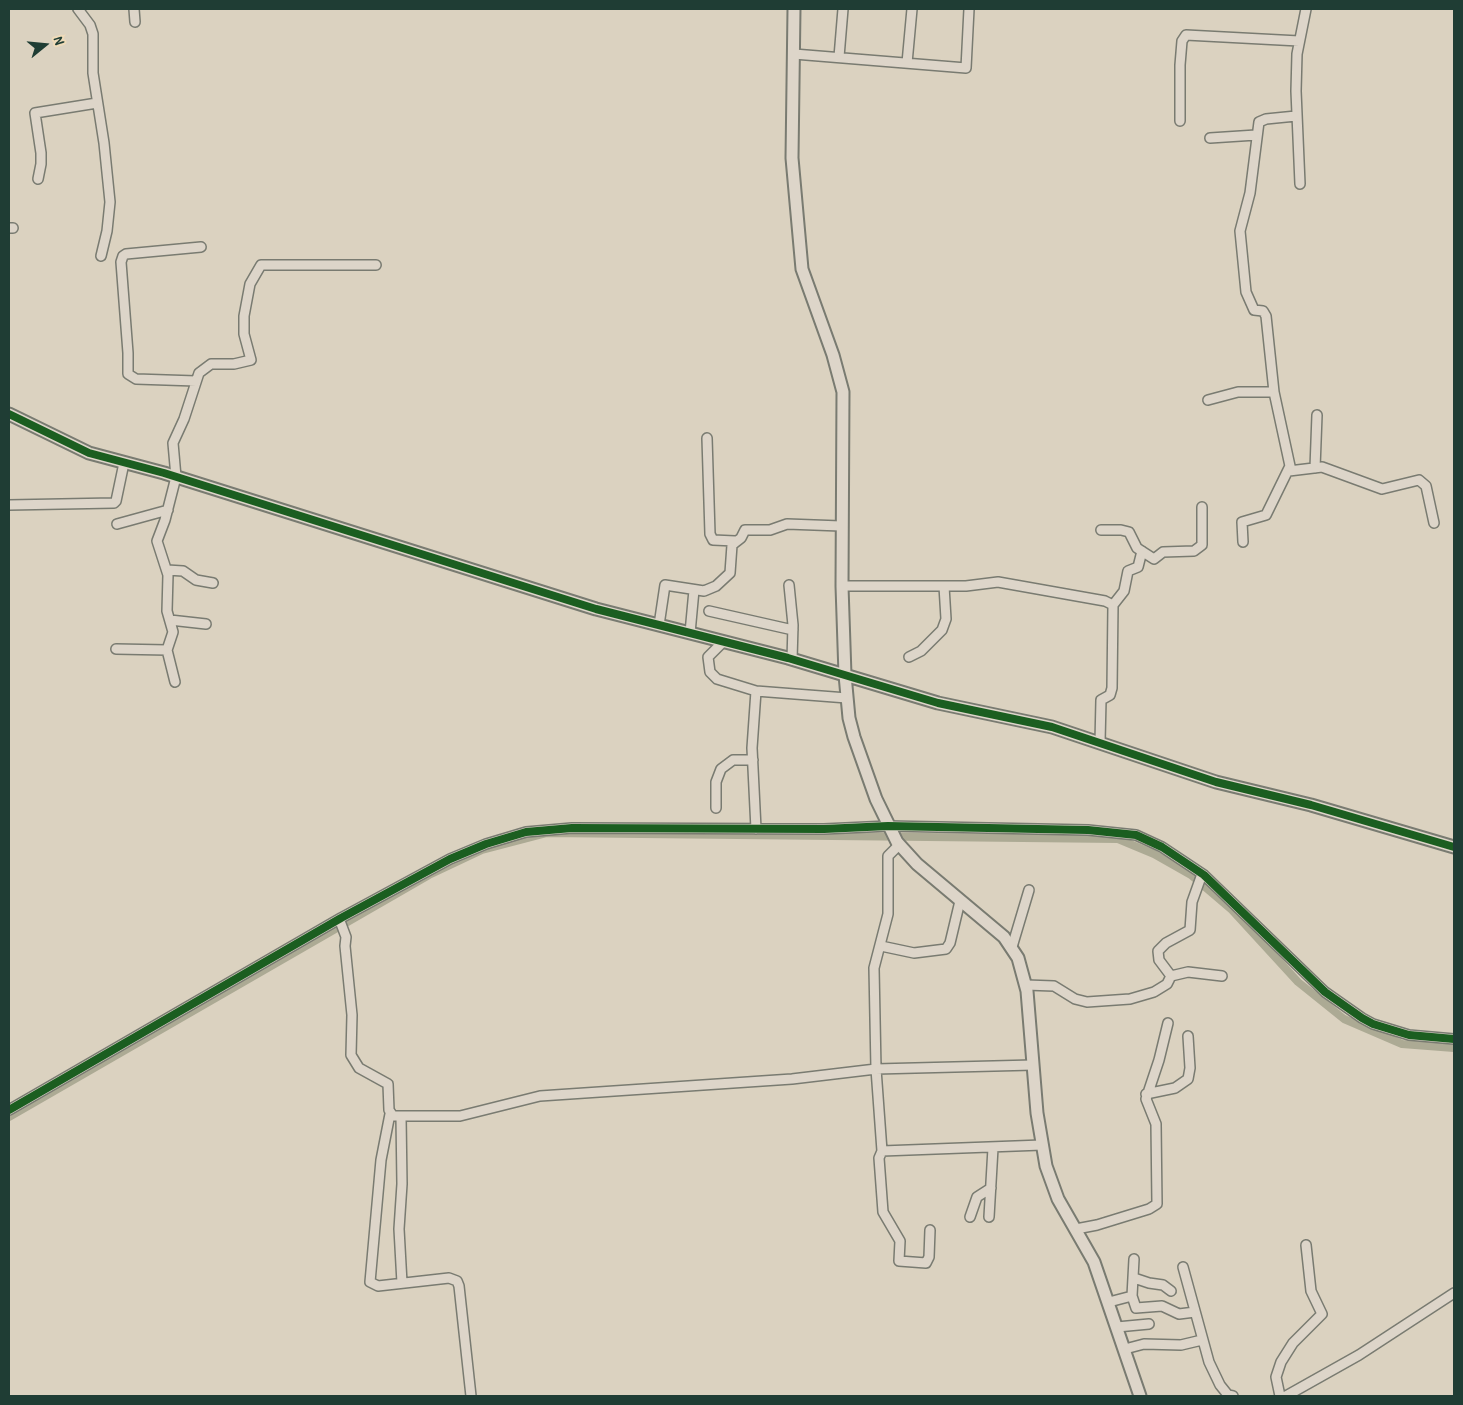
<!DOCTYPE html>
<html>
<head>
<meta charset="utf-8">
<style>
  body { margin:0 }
  #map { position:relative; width:1463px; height:1405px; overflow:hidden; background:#dbd2c0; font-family:"Patrick Hand",sans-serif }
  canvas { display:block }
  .frame { position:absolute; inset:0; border:10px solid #1f3d34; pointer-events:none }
  .north { position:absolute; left:20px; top:20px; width:50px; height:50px; -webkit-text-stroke:4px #efdbb9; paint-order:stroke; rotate:73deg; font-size:14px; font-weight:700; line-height:20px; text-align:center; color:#1f3d34 }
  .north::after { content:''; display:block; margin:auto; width:18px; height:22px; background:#1f3d34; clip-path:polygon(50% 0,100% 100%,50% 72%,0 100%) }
</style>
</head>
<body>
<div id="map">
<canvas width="1463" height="1405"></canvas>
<div class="frame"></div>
<div class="north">N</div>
</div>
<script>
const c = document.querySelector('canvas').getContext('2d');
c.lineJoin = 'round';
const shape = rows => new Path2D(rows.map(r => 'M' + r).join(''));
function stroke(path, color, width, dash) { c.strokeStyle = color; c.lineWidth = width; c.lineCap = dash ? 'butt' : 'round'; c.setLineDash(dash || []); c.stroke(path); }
stroke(shape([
  [9,1117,429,875,482,850,547,833,1118,839,1154,854,1191,875,1232,910,1298,982,1344,1019,1402,1044,1454,1048]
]), '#acaa94', 8);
const street = shape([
  [78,9,90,25,93,34,93,73,104,143,110,202,107,231,101,256],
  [134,9,135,22],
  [794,54,966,68,969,9],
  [839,57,843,9],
  [907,63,912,9],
  [1180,121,1180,65,1182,41,1186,35,1299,41],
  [1210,138,1256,135],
  [38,179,41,164,41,153,35,113,97,103],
  [1300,184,1296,91,1297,54,1306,9],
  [9,228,13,228],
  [196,381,136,379,128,374,128,353,121,262,123,256,126,254,201,247],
  [1208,400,1238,392,1274,392],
  [707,438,710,534,713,540,735,541],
  [1315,468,1317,415],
  [1289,471,1322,467,1382,489,1419,480,1426,486,1434,523],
  [9,505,114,503,116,501,124,463],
  [117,524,168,510],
  [1101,530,1121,530,1129,532,1137,548,1154,559,1163,552,1194,551,1202,545,1202,507],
  [1243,542,1242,522,1266,515,1290,466,1274,392,1266,316,1263,311,1254,310,1246,292,1240,231,1250,193,1259,122,1266,119,1296,116],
  [167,570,183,571,196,580,213,583],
  [789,585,793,625,792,660],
  [842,586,966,586,998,582,1105,601,1113,605,1112,688,1110,695,1101,700,1100,742],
  [1113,605,1124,591,1128,571,1138,567,1142,551],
  [709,611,793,630],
  [170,620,206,624],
  [659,625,665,585,704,591,716,586,730,573,732,545,741,538,745,530,770,530,787,524,841,526],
  [690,633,694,590],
  [723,642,708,657,710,672,717,679,756,691],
  [116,649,167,650],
  [909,657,921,651,942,630,946,619,944,586],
  [175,682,167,650,173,632,167,611,168,575,157,541,165,520,176,477,173,443,184,419,199,373,211,364,234,364,251,360,244,334,244,316,250,284,261,265,376,265],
  [716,808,716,782,721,769,733,760,753,760],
  [756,829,752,748,756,691,847,698],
  [341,918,340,921,346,937,345,946,352,1015,351,1055,359,1068,388,1084,389,1110,393,1116,460,1116,540,1096,792,1079,876,1069,1033,1065],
  [881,946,914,953,946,949,950,943,960,901],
  [1012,947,1029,890],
  [1171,976,1188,972,1222,976],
  [1026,985,1054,986,1075,999,1087,1002,1130,999,1154,992,1167,984,1171,976,1159,960,1158,951,1166,943,1190,930,1192,902,1202,874],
  [1146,1094,1175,1088,1188,1079,1190,1068,1188,1036],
  [9,1110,341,918,450,859,486,844,526,832,572,828,824,829,888,826,1088,830,1136,835,1162,847,1204,875,1325,992,1362,1018,1373,1024,1409,1035,1454,1039],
  [390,1114,381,1160,370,1282,378,1286,449,1278,457,1281,459,1286,471,1396],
  [401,1117,402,1184,399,1229,402,1283],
  [882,1151,876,1069,874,968,888,914,888,856,899,845],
  [970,1217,977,1197,991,1188],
  [989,1217,993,1148],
  [1076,1229,1097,1225,1149,1209,1157,1204,1156,1124,1146,1099,1159,1060,1168,1023],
  [930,1230,929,1257,926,1263,899,1261,900,1241,883,1212,879,1158,882,1151,1042,1145],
  [1134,1259,1132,1296,1136,1308,1162,1306,1179,1314,1195,1312],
  [1183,1267,1209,1362,1220,1385,1228,1395,1233,1396],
  [1134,1278,1149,1283,1163,1285,1171,1291],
  [1109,1302,1132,1296],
  [1117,1327,1149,1324],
  [1125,1349,1144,1344,1181,1345,1202,1340],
  [1280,1396,1276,1377,1281,1362,1293,1343,1322,1314,1311,1291,1306,1245],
  [1286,1396,1359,1355,1454,1293]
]);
const secondary = shape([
  [794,9,792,158,802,269,833,355,843,392,842,586,845,675,849,718,854,737,876,799,897,842,917,864,1004,937,1018,958,1027,991,1037,1113,1046,1166,1058,1199,1094,1262,1140,1396],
  [9,414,89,453,164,473,596,609,788,658,938,703,1052,727,1216,782,1311,805,1454,847]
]);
stroke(street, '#797b71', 12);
stroke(secondary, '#797b71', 15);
stroke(street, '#ddd5c9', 9);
stroke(secondary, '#ddd5c9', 11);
stroke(shape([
  [9,414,89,453,164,473,596,609,788,658,938,703,1052,727,1216,782,1311,805,1454,847],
  [9,1110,341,918,450,859,486,844,526,832,572,828,824,829,888,826,1088,830,1136,835,1162,847,1204,875,1325,992,1362,1018,1373,1024,1409,1035,1454,1039]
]), '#1b5e20', 8);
</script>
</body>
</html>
